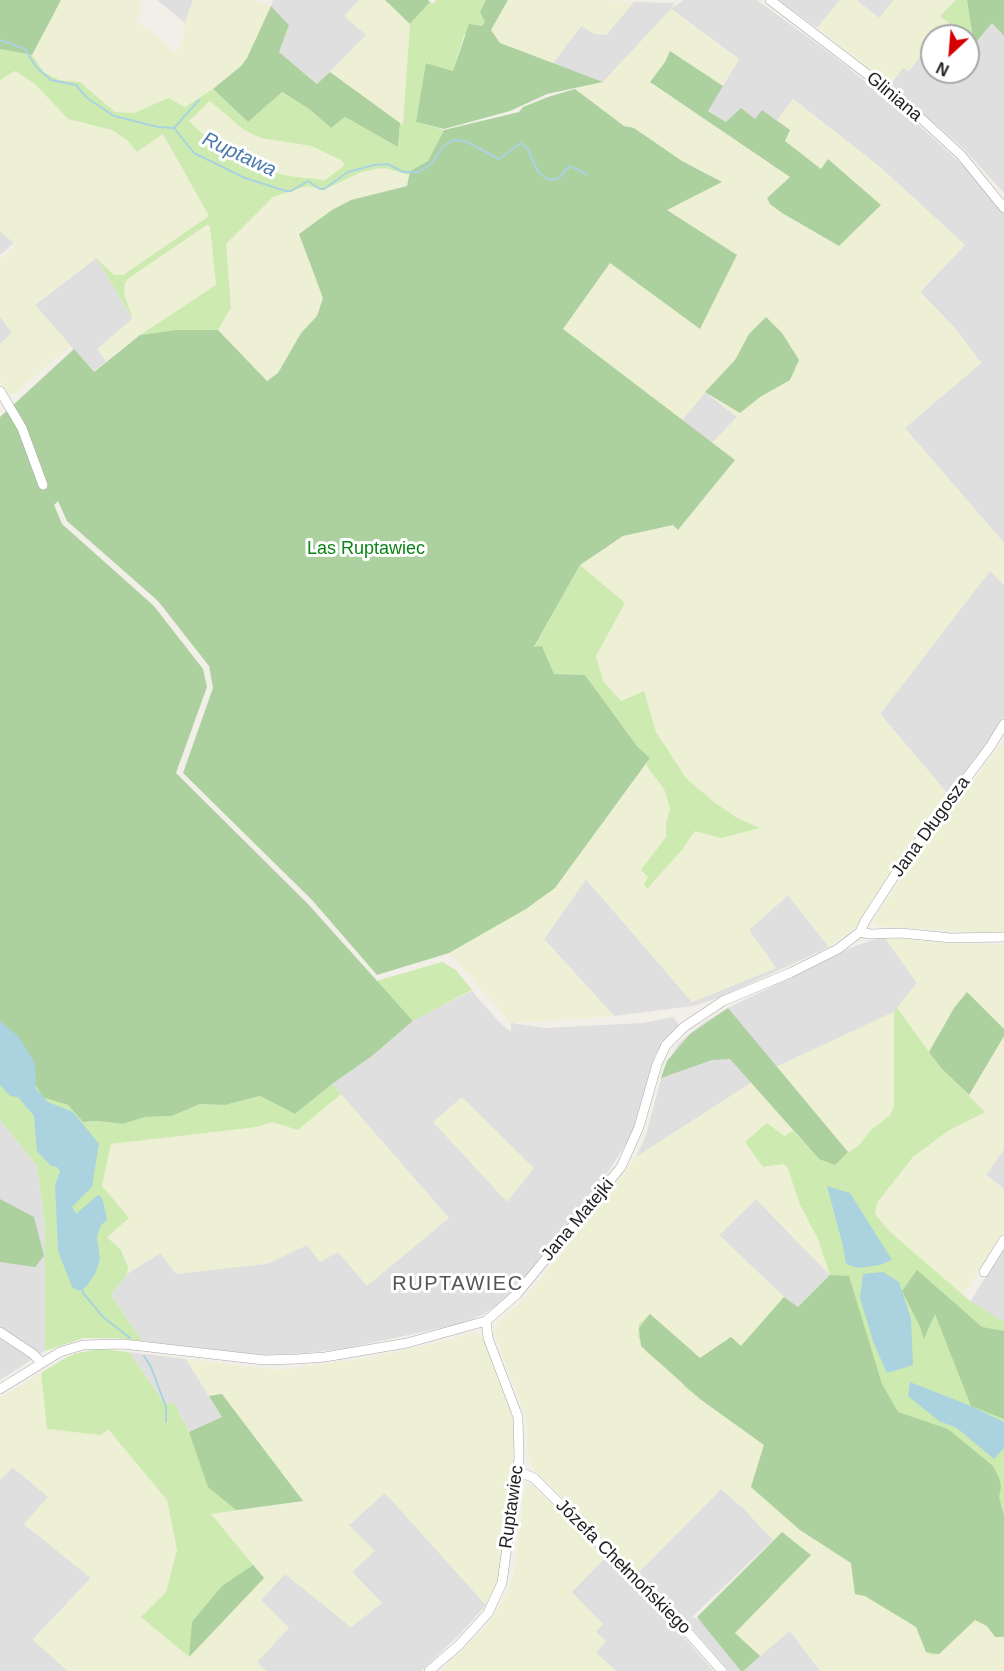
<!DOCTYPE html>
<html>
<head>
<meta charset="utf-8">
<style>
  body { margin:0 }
  #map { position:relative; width:1004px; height:1671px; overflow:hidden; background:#f2efe9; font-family:Helvetica,sans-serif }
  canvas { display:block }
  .north { position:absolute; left:920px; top:24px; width:60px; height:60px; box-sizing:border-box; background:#fff; border:2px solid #a7a7a7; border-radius:50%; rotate:206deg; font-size:16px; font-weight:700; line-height:24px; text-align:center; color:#222 }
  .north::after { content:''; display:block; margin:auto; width:21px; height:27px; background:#d40000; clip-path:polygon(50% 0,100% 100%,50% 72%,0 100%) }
</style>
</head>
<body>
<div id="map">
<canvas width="1004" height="1671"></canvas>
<div class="north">N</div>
</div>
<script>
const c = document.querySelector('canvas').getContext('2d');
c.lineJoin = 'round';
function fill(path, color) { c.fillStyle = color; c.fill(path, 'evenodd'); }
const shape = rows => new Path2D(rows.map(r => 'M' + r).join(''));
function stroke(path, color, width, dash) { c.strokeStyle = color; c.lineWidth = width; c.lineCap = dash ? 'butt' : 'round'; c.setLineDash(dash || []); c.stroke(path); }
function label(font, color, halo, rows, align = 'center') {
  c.font = font + ' Helvetica,sans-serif'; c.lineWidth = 6; c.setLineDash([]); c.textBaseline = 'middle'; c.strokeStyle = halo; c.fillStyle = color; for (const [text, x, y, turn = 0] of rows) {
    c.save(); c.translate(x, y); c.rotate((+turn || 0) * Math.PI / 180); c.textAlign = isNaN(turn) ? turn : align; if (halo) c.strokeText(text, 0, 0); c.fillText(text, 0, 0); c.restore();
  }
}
fill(shape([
  [157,0,193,0,185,23],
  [273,0,359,0,345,16,367,34,318,84,279,52,289,25,271,6],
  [684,0,757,0,835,57,914,121,966,168,1004,213,1004,543,904,428,981,363,954,327,920,292,965,245,880,167,793,99,777,121,762,111,755,119,726,122,708,110,739,59,671,9,603,82,552,64,581,26,595,34,606,35,634,2,674,3,672,8],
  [778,0,840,0,817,28],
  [856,0,894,0,879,18],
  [992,23,1004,36,1004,193,963,148,890,85,903,67,909,71,922,54,932,61,932,72,946,72,951,76,954,72,968,72,968,54],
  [0,231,14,243,0,255],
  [96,258,133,319,97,349,106,361,93,372,35,305],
  [0,316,12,333,0,344],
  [705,392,737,417,712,443,682,420],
  [990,570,1004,585,1004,716,989,741,948,794,880,714],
  [586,879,692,1002,776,968,749,930,788,895,829,947,721,997,693,1006,614,1016,544,939],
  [878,938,885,938,917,983,894,1012,776,1067,636,1157,646,1135,664,1068,679,1043,703,1023,728,1008,853,947],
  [472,991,499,1022,511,1032,511,1023,545,1028,642,1023,674,1017,680,1027,662,1046,655,1055,634,1131,603,1180,506,1300,482,1315,460,1324,347,1348,307,1353,261,1355,142,1341,111,1295,127,1274,160,1253,266,1264,307,1245,338,1252,448,1218,332,1084,372,1056,416,1019],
  [0,1120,37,1166,45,1225,45,1351,0,1380],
  [1004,1149,1004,1189,986,1175],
  [756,1199,830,1275,798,1307,784,1297,719,1235],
  [1004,1246,1004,1322,970,1302],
  [129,1352,186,1359,222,1417,189,1432,174,1403,166,1405],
  [12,1467,49,1497,24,1524,91,1578,33,1639,68,1671,0,1671,0,1480],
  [721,1489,744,1509,773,1540,692,1617,734,1633,790,1631,820,1671,729,1671,685,1620,638,1573],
  [385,1492,486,1605,460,1634,421,1671,266,1671,256,1662,289,1628,261,1600,285,1573,351,1627,382,1603,352,1572,349,1525],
  [605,1558,676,1628,713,1671,616,1671,596,1653,596,1632,571,1592]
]), '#e0dfdf');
fill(shape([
  [61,0,139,0,142,7,136,22,164,41,174,53,182,43,185,23,193,0,256,0,271,6,247,58,241,66,213,89,185,107,168,98,134,113,115,112,80,82,59,80,44,72,32,55],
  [359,0,385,0,410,24,403,125,330,72,366,35,344,16],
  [508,0,605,0,634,2,606,35,595,34,581,26,552,64,500,43,491,30],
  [840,0,856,0,879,18,894,0,956,0,940,16,960,31,956,36,932,36,932,61,922,54,909,71,903,68,890,85,817,28],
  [671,9,739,59,723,86,670,51,665,62,650,83,791,177,769,195,767,198,770,204,796,222,839,246,881,205,829,159,821,170,785,141,790,130,777,121,793,99,880,167,965,245,920,292,954,327,981,363,905,428,1004,543,1004,585,990,571,880,714,948,794,908,845,856,927,829,947,788,895,749,930,776,968,692,1002,586,879,544,939,614,1016,511,1023,449,953,526,909,555,888,646,765,664,789,670,808,666,824,666,837,641,870,648,877,647,889,650,887,682,850,696,831,721,838,759,828,737,818,714,802,686,778,656,732,644,691,621,701,603,681,596,656,625,603,580,565,623,536,673,525,678,530,735,460,712,443,737,417,706,392,682,420,563,329,610,263,700,329,737,255,667,210,721,182,682,161,634,128,624,126,575,89,603,82],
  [15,71,35,84,68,119,112,130,127,140,136,152,163,133,210,216,123,275,114,275,96,258,35,305,71,346,14,394,8,394,0,382,0,344,12,333,0,316,0,259,16,245,0,231,0,80],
  [210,100,244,130,260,138,311,146,341,160,346,165,326,180,289,176,254,168,220,150,189,121],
  [385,168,409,175,407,186,351,200,332,210,299,234,323,298,317,316,301,333,278,373,267,381,218,330,231,308,226,244,273,197,307,186,324,190,359,173],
  [207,225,211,226,216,285,140,335,106,361,97,349,132,319,124,294,125,283,129,278],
  [1004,740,1004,932,970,932,877,926,874,919,919,853],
  [885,938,970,944,1004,944,1004,1149,986,1175,1004,1189,1004,1231,963,1296,889,1231,875,1214,877,1203,913,1157,948,1131,985,1112,941,1068,897,1008,917,983],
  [894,1012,894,1106,890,1115,871,1130,860,1144,845,1155,819,1159,794,1131,784,1136,745,1142,763,1167,783,1164,787,1166,805,1215,818,1239,830,1275,756,1199,719,1235,784,1297,741,1346,716,1346,700,1358,650,1314,639,1324,638,1338,685,1383,683,1386,764,1445,800,1530,851,1563,855,1594,865,1596,921,1630,939,1654,975,1620,985,1624,995,1637,1004,1637,1003,1671,821,1671,790,1631,760,1656,734,1633,811,1555,782,1532,773,1540,744,1509,721,1489,638,1573,533,1468,528,1457,526,1418,493,1330,501,1319,523,1300,594,1214,636,1157,776,1067],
  [341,1094,449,1218,367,1286,338,1252,320,1262,307,1245,266,1264,176,1274,160,1253,127,1274,126,1258,121,1250,107,1237,102,1186,111,1144,257,1127,272,1122,298,1130],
  [462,1097,534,1168,507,1202,433,1122],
  [474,1332,482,1336,509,1403,514,1421,516,1446,500,1576,486,1605,385,1493,349,1525,375,1551,352,1572,382,1603,351,1627,285,1574,261,1600,289,1628,257,1662,266,1671,68,1671,33,1640,91,1578,24,1524,48,1497,13,1467,0,1480,0,1398,41,1373,48,1429,108,1429,167,1500,177,1550,166,1592,142,1617,189,1657,210,1514,303,1502,222,1394,209,1396,186,1359,278,1370,367,1358,444,1341],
  [531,1484,605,1558,572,1592,603,1624,596,1632,606,1641,596,1653,616,1671,443,1671,441,1670,488,1624,506,1595,514,1571,525,1486]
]), '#eef0d5');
fill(shape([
  [436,0,486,0,480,12,486,22,482,26,464,35,453,71,427,63,416,122,444,130,428,161,410,171,409,175,385,168,375,169,359,173,324,190,307,186,273,197,226,244,231,308,218,330,176,330,140,335,216,285,210,226,207,225,129,278,125,283,124,294,133,319,96,258,114,275,123,275,209,216,163,134,137,152,127,140,112,130,68,119,35,84,15,71,0,80,0,49,32,55,44,72,59,80,80,82,115,112,134,113,168,98,185,107,213,89,248,122,281,92,309,109,331,128,345,117,398,147,400,123,403,124,410,24,430,2,433,4],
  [210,101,244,130,261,138,311,146,341,160,345,165,325,180,289,176,254,168,220,150,189,121],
  [956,0,967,0,974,45,969,53,968,36,956,36,959,31,940,16],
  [580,565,625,603,596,656,603,681,621,701,644,691,656,732,686,778,714,802,737,818,760,828,721,838,695,831,682,850,647,889,644,885,648,877,641,870,666,837,666,824,670,808,664,789,646,765,650,758,637,746,585,675,554,674,542,646,534,648],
  [442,962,456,970,472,990,413,1021,376,981],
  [897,1008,941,1068,985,1112,948,1131,913,1157,877,1203,875,1214,889,1231,970,1301,1004,1322,1004,1637,995,1637,987,1626,975,1620,939,1654,931,1655,926,1652,921,1630,865,1596,855,1594,851,1563,800,1530,751,1487,764,1445,683,1386,684,1383,645,1351,648,1348,638,1338,639,1324,650,1314,700,1358,731,1337,741,1346,784,1297,798,1307,830,1275,818,1239,800,1205,787,1166,783,1164,763,1167,745,1142,767,1123,784,1136,793,1131,819,1159,845,1155,860,1144,871,1130,890,1115,894,1106,894,1012],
  [0,1029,14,1041,42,1096,68,1105,83,1122,97,1121,123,1124,145,1117,172,1116,200,1104,225,1105,260,1096,295,1114,332,1084,341,1094,298,1130,272,1122,257,1127,111,1144,102,1186,129,1218,107,1237,121,1250,128,1267,127,1274,111,1295,142,1341,114,1338,84,1338,45,1351,45,1225,37,1166,0,1120],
  [100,1349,129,1352,165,1404,174,1403,189,1432,222,1417,209,1396,222,1394,303,1501,211,1514,264,1578,189,1657,141,1617,166,1592,177,1550,167,1500,108,1429,101,1435,47,1429,41,1373,67,1357,77,1353]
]), '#cdebb0');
fill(shape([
  [0,0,61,0,32,55,0,49],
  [385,0,428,0,430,2,410,24],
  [486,0,508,0,491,30,500,43,603,82,547,94,510,111,444,129,416,122,426,63,453,71,469,24,482,26,485,22,480,12],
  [967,0,1004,0,1004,36,992,23,974,45],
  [271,6,289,25,279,52,317,84,330,72,400,123,398,147,345,117,331,128,309,109,282,92,248,122,213,89,241,66,247,58],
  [670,51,723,86,708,111,726,122,741,108,755,119,762,110,790,130,785,141,821,169,828,159,881,205,839,246,782,213,770,204,767,198,790,177,650,82,665,62],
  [575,89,624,126,634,128,682,161,722,182,667,210,737,255,700,329,610,263,563,329,735,460,678,530,673,525,623,536,580,565,534,647,542,646,554,674,585,675,637,746,650,758,555,888,526,909,449,953,377,975,312,900,183,773,213,688,209,666,158,601,67,521,58,501,54,505,62,524,154,606,203,669,207,687,176,773,308,904,413,1021,372,1056,332,1084,295,1114,260,1096,225,1105,200,1104,172,1116,145,1117,123,1124,97,1121,83,1122,68,1105,42,1097,14,1041,0,1029,0,417,74,349,94,372,140,335,176,330,218,330,267,381,278,373,301,333,317,316,323,298,299,234,332,210,351,200,407,186,410,171,428,161,444,130,519,112,523,107,548,97],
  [766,317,782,333,799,360,790,380,760,397,740,413,705,392,735,360,749,334],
  [967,992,1004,1029,1004,1036,969,1095,941,1068,929,1052,954,1008],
  [728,1008,848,1152,835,1165,819,1159,730,1059,712,1060,661,1078,667,1061,690,1034],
  [0,1199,34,1217,44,1256,35,1267,0,1262],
  [917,1270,982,1327,1004,1331,1004,1419,971,1406,935,1314,924,1339,920,1327,902,1291],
  [830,1275,849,1276,882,1384,898,1412,948,1429,993,1466,999,1478,1001,1487,999,1497,1004,1516,1004,1637,995,1637,987,1626,975,1620,939,1654,926,1652,916,1627,865,1596,855,1594,851,1563,800,1530,751,1487,764,1445,700,1399,641,1346,639,1328,650,1314,700,1358,731,1337,741,1346,784,1297,798,1307],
  [222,1394,237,1414,303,1501,236,1510,208,1487,189,1432,222,1417,209,1396],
  [782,1532,811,1555,735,1633,760,1656,743,1671,741,1671,697,1617],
  [253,1565,264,1578,189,1657,192,1622,222,1586]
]), '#add19e');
fill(shape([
  [0,1021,18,1036,35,1063,36,1089,48,1102,73,1112,99,1144,92,1187,72,1207,76,1214,98,1195,101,1197,103,1201,107,1220,101,1225,97,1237,100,1259,96,1272,86,1287,79,1291,72,1287,58,1251,55,1185,60,1172,57,1167,51,1166,37,1151,34,1116,18,1097,10,1096,0,1085],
  [827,1186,850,1193,892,1260,880,1265,858,1268,846,1264,843,1246],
  [883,1272,899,1282,902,1291,911,1319,913,1365,887,1373,874,1344,860,1298,863,1274],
  [910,1382,971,1406,1004,1422,1004,1448,994,1459,957,1428,939,1421,908,1396]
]), '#aad3df');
stroke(shape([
  [0,40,25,49,36,67,51,80,76,85,87,98,114,116,158,127,174,128,194,153,245,178,286,191,291,191,308,181,320,189,324,189,348,172,374,165,388,164,403,172,419,172,431,164,443,147,453,140,465,141,499,159,521,143,528,149,538,172,549,180,559,178,570,166,586,174],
  [174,128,199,100],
  [82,1286,83,1293,103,1317,130,1338],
  [144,1356,151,1367,166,1407,166,1422]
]), '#aad3df', 2);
const minor = shape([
  [770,0,901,100,961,155,1004,208],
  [0,391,22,428,43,485],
  [860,932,865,921,906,858,990,747,1004,724],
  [984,1272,1004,1240],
  [0,1332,33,1354,42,1363],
  [0,1389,60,1352,83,1345,123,1344,264,1360,298,1359,325,1357,407,1343,486,1321,517,1294,621,1167,639,1127,657,1064,666,1045,684,1027,723,1001,790,973,838,949,860,932,870,934,901,933,951,938,1004,937],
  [517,1471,534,1478,685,1629,722,1671],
  [429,1671,459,1645,488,1613,502,1583,519,1458,518,1417,488,1338,486,1321]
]);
stroke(minor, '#a9a9a9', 10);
stroke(minor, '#fff', 9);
label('18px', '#222', '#fff', [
  ["Gliniana",894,97,40],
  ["Jana Długosza",931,827,-54],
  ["Jana Matejki",578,1220,-50],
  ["Ruptawiec",512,1507,-82],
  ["Józefa Chełmońskiego",623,1567,45]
]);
label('18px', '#0c8416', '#fff', [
  ["Las Ruptawiec",366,549]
]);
label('italic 20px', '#4a7aab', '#fff', [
  ["Ruptawa",239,155,25]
]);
c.letterSpacing = '1.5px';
label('20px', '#555', '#fff', [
  ["RUPTAWIEC",458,1284]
]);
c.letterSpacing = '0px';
</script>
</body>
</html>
